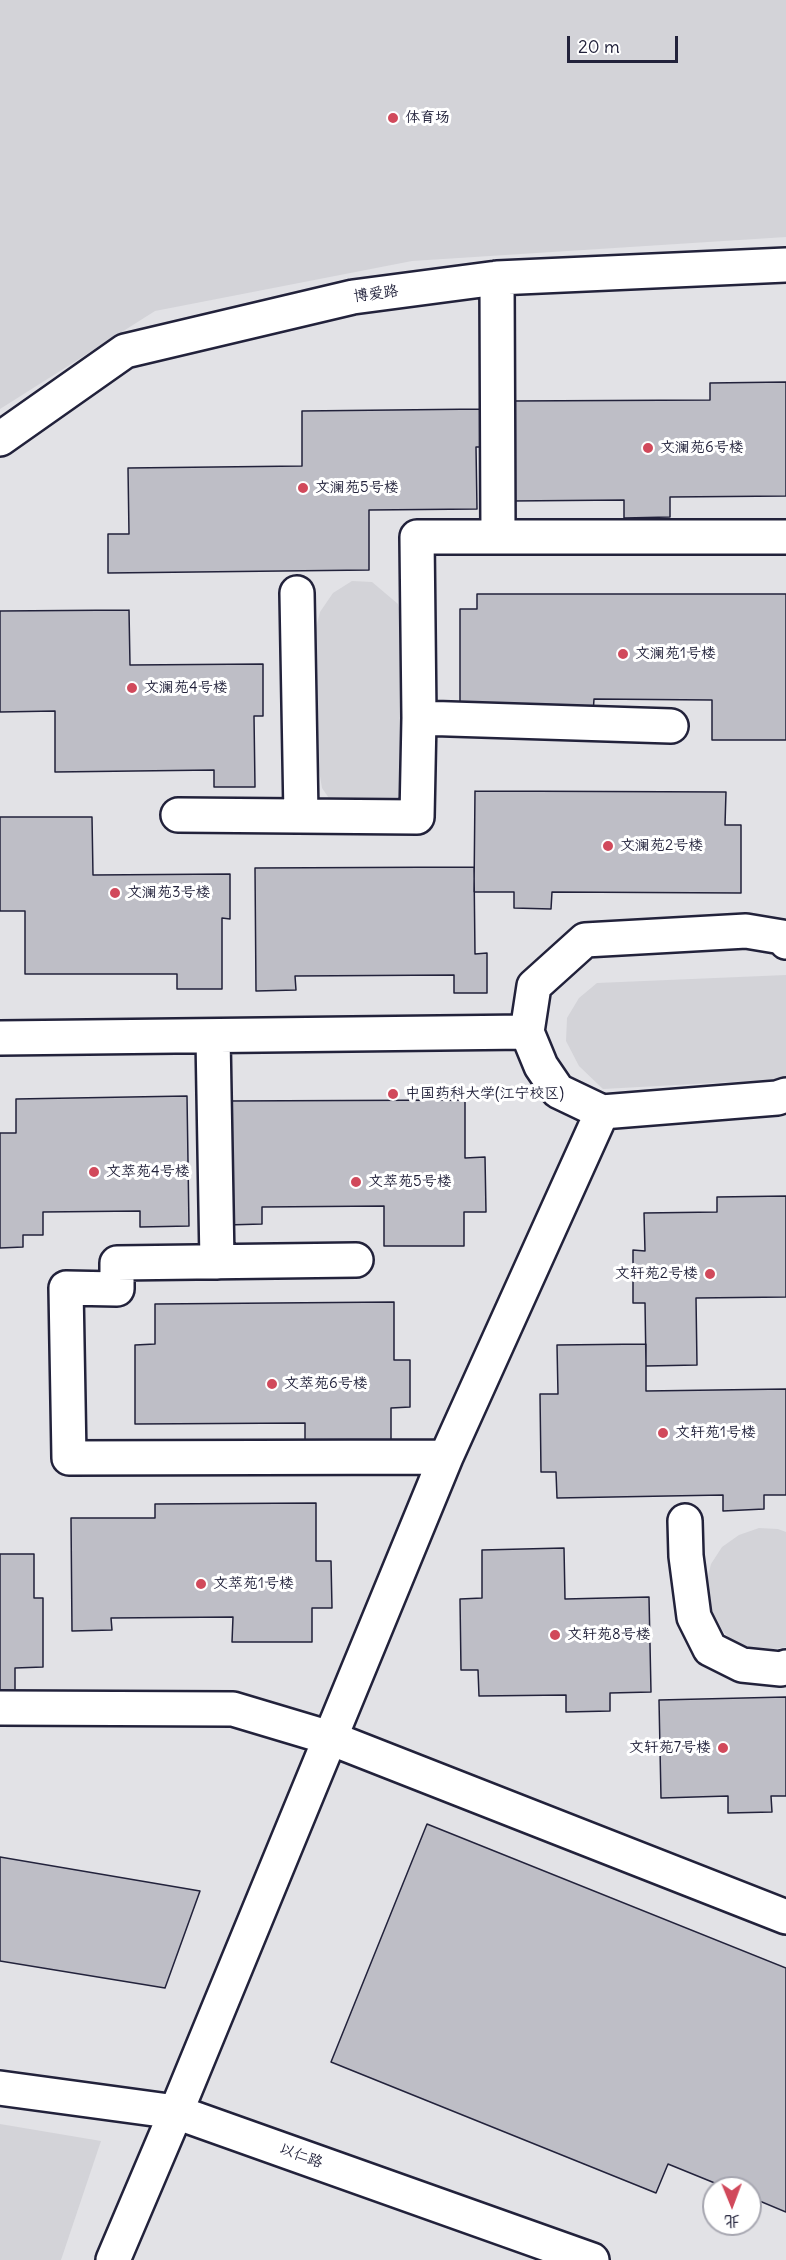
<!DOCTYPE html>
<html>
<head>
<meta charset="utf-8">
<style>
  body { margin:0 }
  #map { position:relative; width:786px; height:2260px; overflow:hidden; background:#f2f2f3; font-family:Delius,"LXGW WenKai TC",sans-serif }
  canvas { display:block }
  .north { position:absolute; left:702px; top:2176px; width:60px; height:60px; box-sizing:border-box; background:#fff; border:2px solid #a7a7b1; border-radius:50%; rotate:179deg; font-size:16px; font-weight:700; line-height:24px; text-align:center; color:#22223b }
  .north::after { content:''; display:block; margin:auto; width:21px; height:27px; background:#d1495b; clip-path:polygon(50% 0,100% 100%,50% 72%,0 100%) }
  .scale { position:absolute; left:567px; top:36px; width:111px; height:27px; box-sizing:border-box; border:3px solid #22223b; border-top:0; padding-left:8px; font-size:18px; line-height:21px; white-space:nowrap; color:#22223b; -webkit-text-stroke:4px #fff; paint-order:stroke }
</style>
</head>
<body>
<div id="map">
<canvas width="786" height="2260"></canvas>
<div class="north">北</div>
<div class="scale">20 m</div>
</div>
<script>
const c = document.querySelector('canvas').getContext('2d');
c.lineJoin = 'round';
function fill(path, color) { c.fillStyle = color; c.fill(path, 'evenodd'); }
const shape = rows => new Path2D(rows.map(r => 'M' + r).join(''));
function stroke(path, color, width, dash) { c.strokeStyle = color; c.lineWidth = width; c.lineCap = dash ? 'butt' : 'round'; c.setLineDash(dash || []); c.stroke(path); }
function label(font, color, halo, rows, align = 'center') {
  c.font = font + ' Delius,"LXGW WenKai TC",sans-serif'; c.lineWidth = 6; c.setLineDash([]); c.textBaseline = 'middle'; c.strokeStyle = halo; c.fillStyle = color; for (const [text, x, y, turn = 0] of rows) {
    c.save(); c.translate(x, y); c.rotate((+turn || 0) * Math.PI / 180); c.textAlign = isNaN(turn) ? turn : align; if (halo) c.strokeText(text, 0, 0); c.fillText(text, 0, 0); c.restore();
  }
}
fill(shape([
  [0,0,786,0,786,2260,0,2260],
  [714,2188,750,2188,750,2224,714,2224]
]), '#e2e2e6');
fill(shape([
  [0,0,786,0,786,237,412,261,155,311,0,409],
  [352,581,372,582,398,604,407,642,406,795,385,808,335,807,322,788,318,764,312,644,320,612,333,593],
  [786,975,786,1079,603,1089,579,1066,566,1041,567,1018,579,998,597,983],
  [759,1528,778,1529,786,1532,786,1647,769,1650,749,1647,730,1639,716,1623,708,1605,706,1584,711,1564,722,1547,739,1535],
  [0,2124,101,2141,61,2260,0,2260]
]), '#d3d3d8');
const building = shape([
  [786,382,786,496,670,497,670,517,624,518,624,500,511,501,511,401,710,400,710,383,786,382],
  [483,409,484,447,476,447,477,509,369,510,369,570,108,573,108,534,129,534,128,468,302,466,302,411,483,409],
  [477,594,786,594,786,740,712,740,712,700,594,699,593,714,460,713,460,609,477,609,477,594],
  [129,610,130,665,263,664,263,716,254,716,255,787,214,787,214,770,55,772,55,711,0,712,0,611,129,610],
  [475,791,726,792,725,825,741,825,741,893,552,892,551,909,514,908,514,892,474,892,475,791],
  [0,817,92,817,93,875,230,874,230,919,222,918,222,989,177,989,177,974,25,974,25,911,0,911,0,817],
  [474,867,475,954,487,953,487,993,454,993,454,975,295,976,296,990,256,991,255,868,474,867],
  [187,1096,189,1226,140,1227,140,1211,43,1212,43,1235,23,1235,23,1247,0,1248,0,1133,16,1133,16,1099,187,1096],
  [465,1100,465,1158,485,1157,486,1212,464,1212,464,1246,384,1246,384,1206,262,1207,262,1224,226,1225,226,1101,465,1100],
  [786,1196,786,1297,696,1298,697,1365,646,1366,645,1303,633,1303,633,1250,645,1251,644,1213,717,1212,717,1197,786,1196],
  [394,1302,394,1360,410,1360,410,1407,391,1408,391,1442,305,1443,305,1423,135,1424,135,1345,155,1344,155,1304,394,1302],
  [646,1344,646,1391,786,1389,786,1495,764,1495,764,1509,723,1511,723,1495,557,1498,556,1472,541,1472,540,1394,558,1394,557,1345,646,1344],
  [316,1503,316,1561,331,1561,332,1608,312,1608,312,1642,232,1642,233,1617,111,1618,112,1630,72,1631,71,1518,155,1518,155,1504,316,1503],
  [564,1548,565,1599,649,1597,651,1692,610,1693,610,1711,566,1712,566,1695,479,1696,478,1670,461,1670,460,1599,482,1598,482,1550,564,1548],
  [0,1554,34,1554,34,1598,43,1598,43,1667,15,1668,15,1697,0,1697,0,1554],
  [786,1697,786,1796,771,1796,772,1812,728,1813,728,1796,661,1798,659,1700,786,1697],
  [427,1824,786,1968,786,2212,750,2197,750,2188,727,2188,668,2164,656,2193,331,2062,427,1824],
  [0,1857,200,1891,165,1988,0,1961,0,1857]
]);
fill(building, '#bebec6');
stroke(building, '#22223b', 1.5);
const minor = shape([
  [497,278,498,536],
  [0,439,125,351,353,297,497,278,786,265],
  [297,593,301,815],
  [419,718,671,726],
  [178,815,417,817,419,718,417,537,786,537],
  [786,942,782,937,746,931,585,940,534,986,527,1032,541,1066,558,1091,602,1112,777,1098,786,1095],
  [213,1037,217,1262],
  [0,1038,527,1032],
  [356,1260,117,1263,117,1289,66,1288,69,1458,446,1457],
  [685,1521,686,1556,694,1617,710,1649,742,1665,781,1669,786,1667],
  [0,1708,233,1709,330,1738,786,1917],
  [0,2088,176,2112,592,2260],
  [113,2260,176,2112,446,1457,602,1112]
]);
stroke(minor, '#22223b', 38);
stroke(minor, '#fff', 33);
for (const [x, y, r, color] of [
  [393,118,6,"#d1495b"],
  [648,448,6,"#d1495b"],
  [303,488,6,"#d1495b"],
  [623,654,6,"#d1495b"],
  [132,688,6,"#d1495b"],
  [608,846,6,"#d1495b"],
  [115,893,6,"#d1495b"],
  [393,1094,6,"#d1495b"],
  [94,1172,6,"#d1495b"],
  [356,1182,6,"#d1495b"],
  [710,1274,6,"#d1495b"],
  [272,1384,6,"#d1495b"],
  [663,1433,6,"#d1495b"],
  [201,1584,6,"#d1495b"],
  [555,1635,6,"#d1495b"],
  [723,1748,6,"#d1495b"]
]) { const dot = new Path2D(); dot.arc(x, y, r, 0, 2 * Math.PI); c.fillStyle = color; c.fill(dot); stroke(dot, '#fff', 2); }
label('15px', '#22223b', '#fff', [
  ["体育场",405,118],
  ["文澜苑6号楼",660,448],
  ["文澜苑5号楼",315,488],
  ["文澜苑1号楼",635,654],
  ["文澜苑4号楼",144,688],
  ["文澜苑2号楼",620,846],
  ["文澜苑3号楼",127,893],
  ["中国药科大学(江宁校区)",405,1094],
  ["文萃苑4号楼",106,1172],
  ["文萃苑5号楼",368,1182],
  ["文轩苑2号楼",698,1274,"right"],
  ["文萃苑6号楼",284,1384],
  ["文轩苑1号楼",675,1433],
  ["文萃苑1号楼",213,1584],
  ["文轩苑8号楼",567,1635],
  ["文轩苑7号楼",711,1748,"right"]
], 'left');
label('15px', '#22223b', '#fff', [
  ["博爱路",376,294,-8],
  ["以仁路",301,2156,20]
]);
</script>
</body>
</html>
